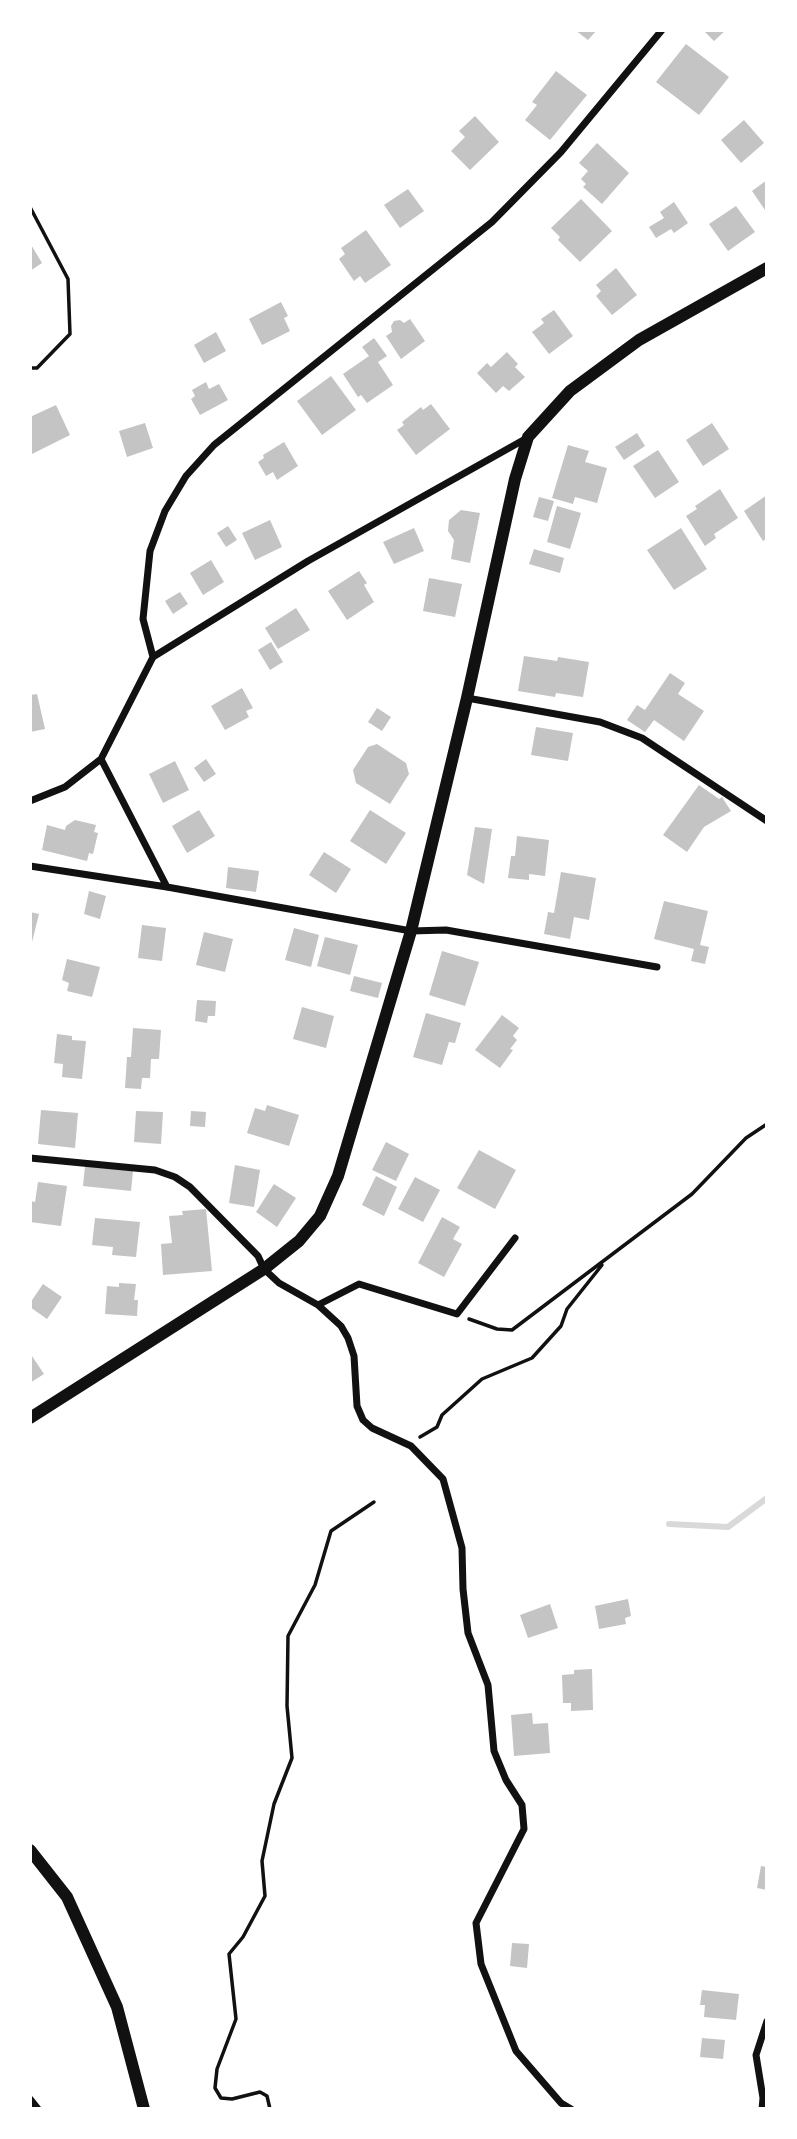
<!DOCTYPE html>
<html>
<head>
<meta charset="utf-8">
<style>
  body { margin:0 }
  #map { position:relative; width:797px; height:2139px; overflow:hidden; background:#fff; font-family:Lato,sans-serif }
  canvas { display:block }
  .frame { position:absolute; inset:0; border:32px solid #fff; pointer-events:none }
</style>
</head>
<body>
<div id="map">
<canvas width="797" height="2139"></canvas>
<div class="frame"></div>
</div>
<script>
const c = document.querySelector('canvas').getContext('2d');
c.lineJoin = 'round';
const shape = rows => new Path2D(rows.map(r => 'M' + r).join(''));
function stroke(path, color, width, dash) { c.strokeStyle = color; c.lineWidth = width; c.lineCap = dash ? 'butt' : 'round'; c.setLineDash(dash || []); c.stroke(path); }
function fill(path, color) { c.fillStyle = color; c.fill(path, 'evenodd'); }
stroke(shape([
  [669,1524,728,1527,767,1498]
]), '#d9d9d9', 6);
fill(shape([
  [575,30,597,30,588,40],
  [703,30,726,30,714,41],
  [686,44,729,77,699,115,656,82],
  [556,71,587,95,550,140,525,120,537,105,532,102],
  [475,116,499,142,470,170,451,151,465,137,459,131],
  [744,120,764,143,741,163,721,140],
  [597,143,629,173,602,204,583,187,586,184,581,179,588,171,579,163],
  [767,180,767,213,752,191],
  [408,189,424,211,400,228,384,205],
  [581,199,612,231,580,262,558,240,560,237,551,228],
  [674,202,688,223,674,233,671,229,656,238,649,227,664,218,660,212],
  [736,206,755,232,728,251,709,224],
  [366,230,391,265,365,283,360,276,354,281,339,259,345,254,341,248],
  [30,243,42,263,30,271],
  [616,268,637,295,612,315,596,296,601,291,596,285],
  [281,302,288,316,284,318,290,331,262,345,249,319],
  [554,310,573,336,549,354,532,332,544,323,541,319],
  [410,319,425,341,401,359,386,336,392,332,391,326,394,321,400,320,404,323],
  [216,332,226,351,204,363,194,345],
  [374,338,387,356,378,362,393,385,367,403,361,395,358,397,343,374,369,356,362,347],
  [507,352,518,364,515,367,525,377,509,391,503,386,496,393,477,373,487,363,491,367],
  [331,376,356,410,322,435,297,401],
  [206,382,209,389,219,384,228,400,200,415,191,399,195,396,192,390],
  [431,404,450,429,416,455,397,430,404,425,402,422,421,407,423,410],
  [56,405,70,435,30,455,30,417],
  [145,423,153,448,127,457,119,431],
  [712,423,729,449,703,466,686,440],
  [637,433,645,446,624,460,615,447],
  [284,442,298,466,277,480,273,472,266,476,258,462,264,458,263,455],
  [568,445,589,451,585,462,607,468,597,503,575,497,573,504,552,498],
  [658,450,679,482,655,498,633,466],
  [720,489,738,518,714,534,716,538,705,546,686,516,697,509,695,506],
  [767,495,767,538,763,541,744,511],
  [539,497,554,501,548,521,533,517],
  [557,506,581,513,570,549,547,542],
  [461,510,480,513,470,563,451,559,454,540,448,531,449,520],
  [270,520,282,547,255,560,242,533],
  [228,526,237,540,226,547,217,533],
  [414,528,424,551,394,564,383,542],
  [681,528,707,569,674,590,647,550],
  [534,549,564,558,560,573,529,564],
  [211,560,224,582,203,595,190,573],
  [359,571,367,583,364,585,374,602,347,620,328,591],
  [429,578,462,584,455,617,423,611],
  [180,592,188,604,173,614,165,601],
  [296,608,310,630,278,649,265,628],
  [271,642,283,662,270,670,258,650],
  [524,656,557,661,558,657,589,662,583,697,556,693,555,697,518,691],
  [670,673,685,683,678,694,704,711,684,741,654,720,645,732,627,720,637,705,645,710],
  [242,688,253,708,246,711,249,717,225,730,211,706],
  [37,694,45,729,30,732,30,695],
  [377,708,391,717,382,731,368,722],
  [536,727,573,733,568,761,531,755],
  [377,744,406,763,409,774,390,804,356,783,353,770,368,747],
  [206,759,216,774,204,782,194,768],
  [175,761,189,790,163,803,149,774],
  [699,785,719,799,722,797,731,811,704,827,687,852,663,835],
  [199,810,215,836,187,853,172,826],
  [370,810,406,833,386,864,350,841],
  [75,820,96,825,94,832,98,833,93,854,89,853,87,861,42,850,47,825,65,830,66,826],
  [475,827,492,829,484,884,467,875],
  [517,836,549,840,545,876,529,874,529,880,508,878,511,856,515,856],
  [324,852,351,869,336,893,309,875],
  [228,867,259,871,256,892,226,888],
  [561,872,596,878,589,920,574,917,570,939,544,934,548,912,554,913],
  [89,891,106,896,100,919,84,914],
  [664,901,708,911,700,945,709,947,705,964,691,961,694,949,654,939],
  [30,912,39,914,31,946,30,946],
  [142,925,166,928,162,961,138,958],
  [294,928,319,935,311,967,285,960],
  [204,932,233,939,225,972,196,965],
  [325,937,358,945,350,975,317,966],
  [442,951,479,962,465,1006,429,995],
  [67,959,100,967,92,997,67,991,69,983,62,980],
  [354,976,382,983,378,998,350,991],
  [197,1000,216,1001,215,1016,208,1016,207,1023,195,1021],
  [302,1007,334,1016,326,1048,293,1039],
  [426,1013,461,1023,455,1043,449,1042,442,1065,413,1057],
  [502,1015,519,1028,513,1036,517,1040,510,1049,513,1050,500,1068,475,1050],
  [133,1028,161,1030,159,1059,151,1059,150,1078,142,1078,141,1089,125,1088,127,1057,131,1057],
  [57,1034,72,1036,72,1040,86,1041,82,1079,62,1077,63,1064,54,1063],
  [267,1105,299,1115,289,1146,247,1133,255,1108,265,1111],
  [41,1110,78,1113,75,1148,38,1144],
  [136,1111,163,1112,161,1144,134,1142],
  [191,1111,206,1112,205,1127,190,1126],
  [386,1142,409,1154,396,1181,372,1170],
  [479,1150,516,1170,495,1209,457,1188],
  [235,1165,260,1170,254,1207,229,1203],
  [85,1166,133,1171,131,1191,83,1186],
  [376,1176,397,1187,384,1216,362,1205],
  [415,1177,440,1190,423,1222,398,1209],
  [38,1182,67,1186,61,1226,30,1222,30,1201,35,1202],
  [274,1184,296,1198,277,1227,256,1212],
  [206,1209,212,1271,163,1275,161,1244,172,1243,169,1216,183,1215,182,1211],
  [442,1217,460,1227,453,1239,462,1244,444,1277,418,1263],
  [95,1218,140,1222,136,1257,112,1255,113,1247,92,1245],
  [119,1283,136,1284,134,1300,138,1300,137,1316,105,1314,107,1286,119,1287],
  [43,1284,62,1297,47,1319,30,1307,30,1303],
  [30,1353,44,1374,30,1383],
  [628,1599,631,1616,625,1618,626,1624,599,1629,595,1606],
  [550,1604,558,1628,528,1638,520,1615],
  [592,1669,593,1710,571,1711,571,1703,563,1703,562,1675,574,1674,574,1670],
  [532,1713,533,1724,548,1723,550,1753,514,1756,511,1715],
  [761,1866,767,1867,767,1890,757,1888],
  [512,1943,529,1944,527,1968,510,1966],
  [702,1990,739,1994,736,2020,704,2017,705,2005,700,2005],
  [702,2038,725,2040,723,2059,700,2057]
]), '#c4c4c4');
stroke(shape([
  [30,207,68,279,70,334,37,368,30,368],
  [469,1319,497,1329,512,1330,692,1194,746,1138,767,1124],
  [420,1437,437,1427,442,1415,482,1379,532,1358,561,1326,567,1309,602,1265],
  [270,2109,267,2096,260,2092,232,2099,221,2098,215,2088,217,2069,236,2019,229,1954,243,1937,265,1896,262,1861,274,1804,292,1758,287,1706,288,1636,315,1585,331,1531,374,1502]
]), '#111', 3.5);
stroke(shape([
  [153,657,308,561,527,438],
  [467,698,600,722,642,738,767,821],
  [101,759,167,887],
  [30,801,65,787,101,759,153,657,143,619,150,551,165,511,186,476,214,445,492,222,561,152,662,30],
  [30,866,167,887,411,931,446,930,657,967],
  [30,1158,155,1170,175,1177,190,1187,258,1256,264,1269,279,1283,318,1305,341,1326,348,1338,354,1356,357,1406,363,1420,372,1428,411,1446,443,1479,462,1548,463,1589,468,1633,488,1685,494,1751,506,1780,522,1805,524,1829,476,1923,481,1964,516,2051,561,2103,571,2109],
  [318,1305,359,1284,457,1314,515,1238],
  [30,2099,38,2109],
  [762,2109,763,2098,756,2055,767,2021]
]), '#111', 7);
stroke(shape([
  [30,1418,264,1269,299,1241,320,1216,338,1176,411,931,467,698,515,479,528,437,570,391,639,340,767,268],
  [30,1850,67,1897,117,2007,144,2109]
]), '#111', 12);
</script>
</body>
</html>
